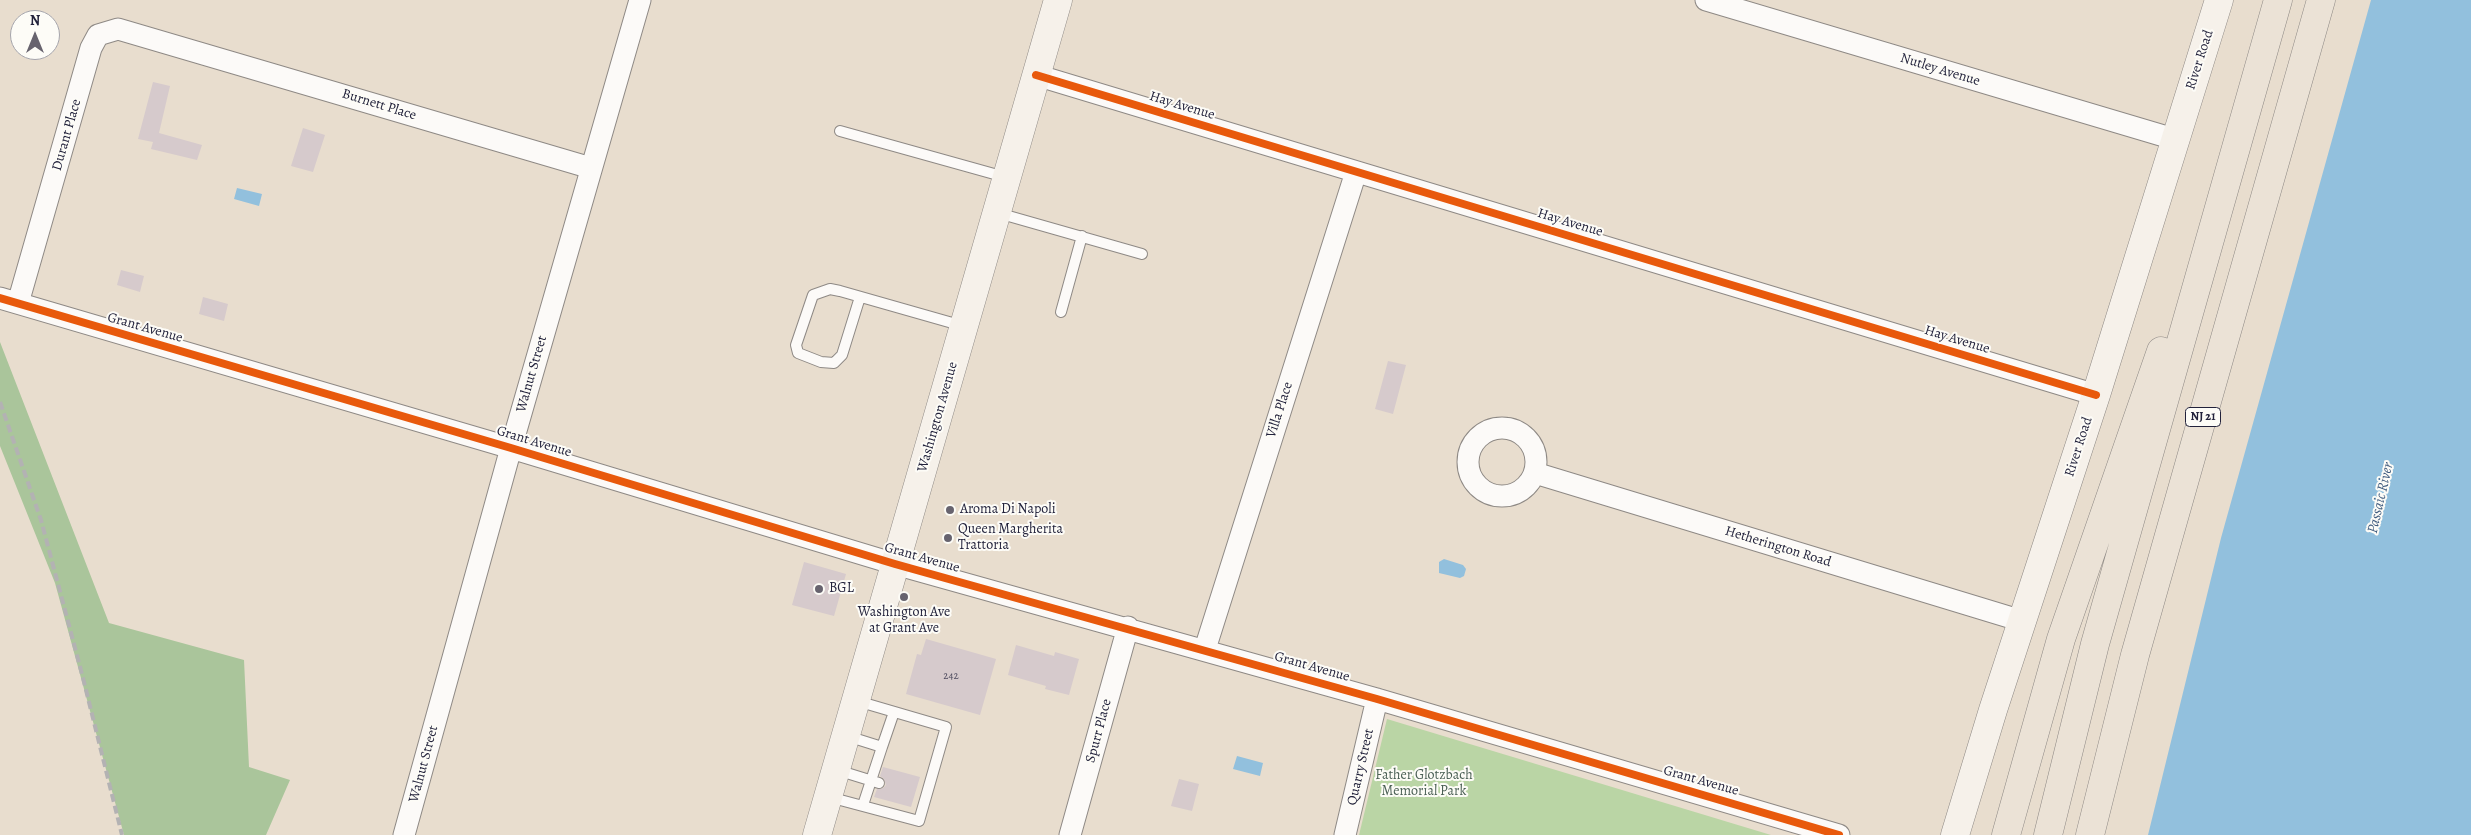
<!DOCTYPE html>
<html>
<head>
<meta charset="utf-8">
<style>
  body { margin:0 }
  #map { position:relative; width:2471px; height:835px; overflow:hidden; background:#e8ddce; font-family:Alegreya,serif }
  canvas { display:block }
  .north { position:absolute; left:10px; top:10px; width:50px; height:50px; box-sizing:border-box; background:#fdfcf7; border:1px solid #a5a5ac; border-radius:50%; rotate:0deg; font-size:14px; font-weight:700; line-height:20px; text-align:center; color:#22223b }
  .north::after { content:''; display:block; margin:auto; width:18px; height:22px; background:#67636e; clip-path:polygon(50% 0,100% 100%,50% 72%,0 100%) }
</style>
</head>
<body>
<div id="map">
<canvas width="2471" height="835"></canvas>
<div class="north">N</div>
</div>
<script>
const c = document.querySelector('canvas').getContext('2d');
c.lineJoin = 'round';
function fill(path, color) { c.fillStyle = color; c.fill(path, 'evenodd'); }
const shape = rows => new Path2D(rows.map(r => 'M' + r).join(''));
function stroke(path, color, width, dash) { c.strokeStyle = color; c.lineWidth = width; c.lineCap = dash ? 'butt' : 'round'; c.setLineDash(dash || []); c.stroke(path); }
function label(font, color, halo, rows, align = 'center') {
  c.font = font + ' Alegreya,serif'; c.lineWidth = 4; c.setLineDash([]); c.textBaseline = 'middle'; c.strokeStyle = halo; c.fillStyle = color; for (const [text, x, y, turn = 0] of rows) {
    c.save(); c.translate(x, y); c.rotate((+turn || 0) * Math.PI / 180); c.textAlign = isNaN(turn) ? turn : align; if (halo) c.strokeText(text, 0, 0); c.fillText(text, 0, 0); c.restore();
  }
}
fill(shape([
  [1387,719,1771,835,1359,835]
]), '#bad5a5');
fill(shape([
  [0,342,109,623,244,660,249,767,290,780,266,835,124,835,55,583,0,446]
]), '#aac59b');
fill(shape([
  [2371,0,2471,0,2471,835,2148,835,2221,538],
  [237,188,262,194,259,206,234,199],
  [1444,559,1463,565,1466,569,1464,576,1460,578,1439,573,1439,562],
  [1237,756,1263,763,1260,776,1233,769]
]), '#92c0dd');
fill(shape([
  [153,82,170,86,159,133,202,145,197,160,151,149,153,142,138,139],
  [303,128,325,135,313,172,291,166],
  [121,270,144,276,140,292,117,285],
  [203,297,228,304,224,321,199,314],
  [1388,361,1406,365,1393,414,1375,409],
  [804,562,846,574,834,616,792,605],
  [926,639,996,659,980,715,906,694,917,654,921,655],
  [1016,645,1054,656,1055,652,1079,659,1069,695,1045,689,1046,686,1008,675],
  [883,767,920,777,911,807,874,797,877,789,883,788,886,785,884,779,880,776],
  [1179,779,1199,784,1192,811,1171,806]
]), '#d6cacc');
const lane = shape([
  [840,131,1005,177],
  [998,213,1142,254],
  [860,297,842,355,834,363,821,362,798,353,796,345,813,295,830,289,840,291,963,326],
  [1061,312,1082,236],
  [847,736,882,747,894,712],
  [837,770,879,783],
  [829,797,919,821,946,727,857,701],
  [863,805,882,747]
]);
const street = shape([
  [1706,0,2174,139],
  [1036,75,2096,395],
  [0,298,511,448,895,564,1377,699,1839,835],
  [18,303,91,48,98,35,118,29,591,168],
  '1468 462a34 34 0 1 1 68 0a34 34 0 1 1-68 0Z',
  [1535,473,2022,621],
  [1205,649,1356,172],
  [404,835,511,448,640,0],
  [1070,835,1128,627],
  [1345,835,1377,699]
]);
const secondary = shape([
  [817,835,1058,0],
  [1955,835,1993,710,2096,395,2219,0]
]);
const highway = shape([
  [2006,835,2061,639,2161,351],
  [2048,835,2095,644,2278,0],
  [2090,835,2135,655,2321,0]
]);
stroke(lane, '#8e8985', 12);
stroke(street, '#8e8985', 23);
stroke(secondary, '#8e8985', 29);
stroke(highway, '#8e8985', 29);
stroke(lane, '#fcfaf8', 10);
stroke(street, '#fcfaf8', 21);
stroke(secondary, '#f6f1ea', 28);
stroke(highway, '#ebe2d6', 28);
stroke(shape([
  [0,402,41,520,83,678,122,835]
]), '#b3b2b3', 4, [8, 4]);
stroke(shape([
  [1036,75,2096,395],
  [0,298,511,448,895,564,1377,699,1839,835]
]), '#e8590c', 8);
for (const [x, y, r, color] of [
  [950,510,5,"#67636e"],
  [948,538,5,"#67636e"],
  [819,589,5,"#67636e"],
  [904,597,5,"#67636e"]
]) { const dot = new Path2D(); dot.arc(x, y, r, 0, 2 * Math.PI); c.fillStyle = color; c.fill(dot); stroke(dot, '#fdfcf7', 2); }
label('11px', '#4f4c5f', null, [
  ["242",951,676]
]);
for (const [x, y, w] of [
  [2203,417,35]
]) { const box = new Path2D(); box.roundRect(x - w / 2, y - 9.5, w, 19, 4); c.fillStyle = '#fdfcf7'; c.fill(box); stroke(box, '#22223b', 1); }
label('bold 12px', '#22223b', null, [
  ["NJ 21",2203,417]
]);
label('14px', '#22223b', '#fdfcf7', [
  ["River Road",2200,60,-72],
  ["Nutley Avenue",1940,70,17],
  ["Burnett Place",379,105,17],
  ["Hay Avenue",1182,106,17],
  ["Durant Place",67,135,-74],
  ["Hay Avenue",1570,223,17],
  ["Grant Avenue",145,328,16],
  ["Hay Avenue",1957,340,17],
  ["Walnut Street",532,374,-74],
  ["Villa Place",1280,410,-72],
  ["Washington Avenue",938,417,-74],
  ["Grant Avenue",534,442,17],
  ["River Road",2079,447,-72],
  ["Hetherington Road",1778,547,17],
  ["Grant Avenue",922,558,16],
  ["Grant Avenue",1312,667,16],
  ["Spurr Place",1099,731,-75],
  ["Walnut Street",424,764,-75],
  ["Quarry Street",1361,767,-77],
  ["Grant Avenue",1701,781,16]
]);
label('14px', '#22223b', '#fdfcf7', [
  ["Aroma Di Napoli",960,510],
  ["Queen Margherita",958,530],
  ["Trattoria",958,546],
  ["BGL",829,589],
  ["Washington Ave",904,613,"center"],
  ["at Grant Ave",904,629,"center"]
], 'left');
label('14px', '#4a5f54', '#fdfcf7', [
  ["Father Glotzbach",1424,776],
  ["Memorial Park",1424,792]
]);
label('italic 15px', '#405c7f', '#fdfcf7', [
  ["Passaic River",2381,498,-77]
]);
</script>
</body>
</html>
